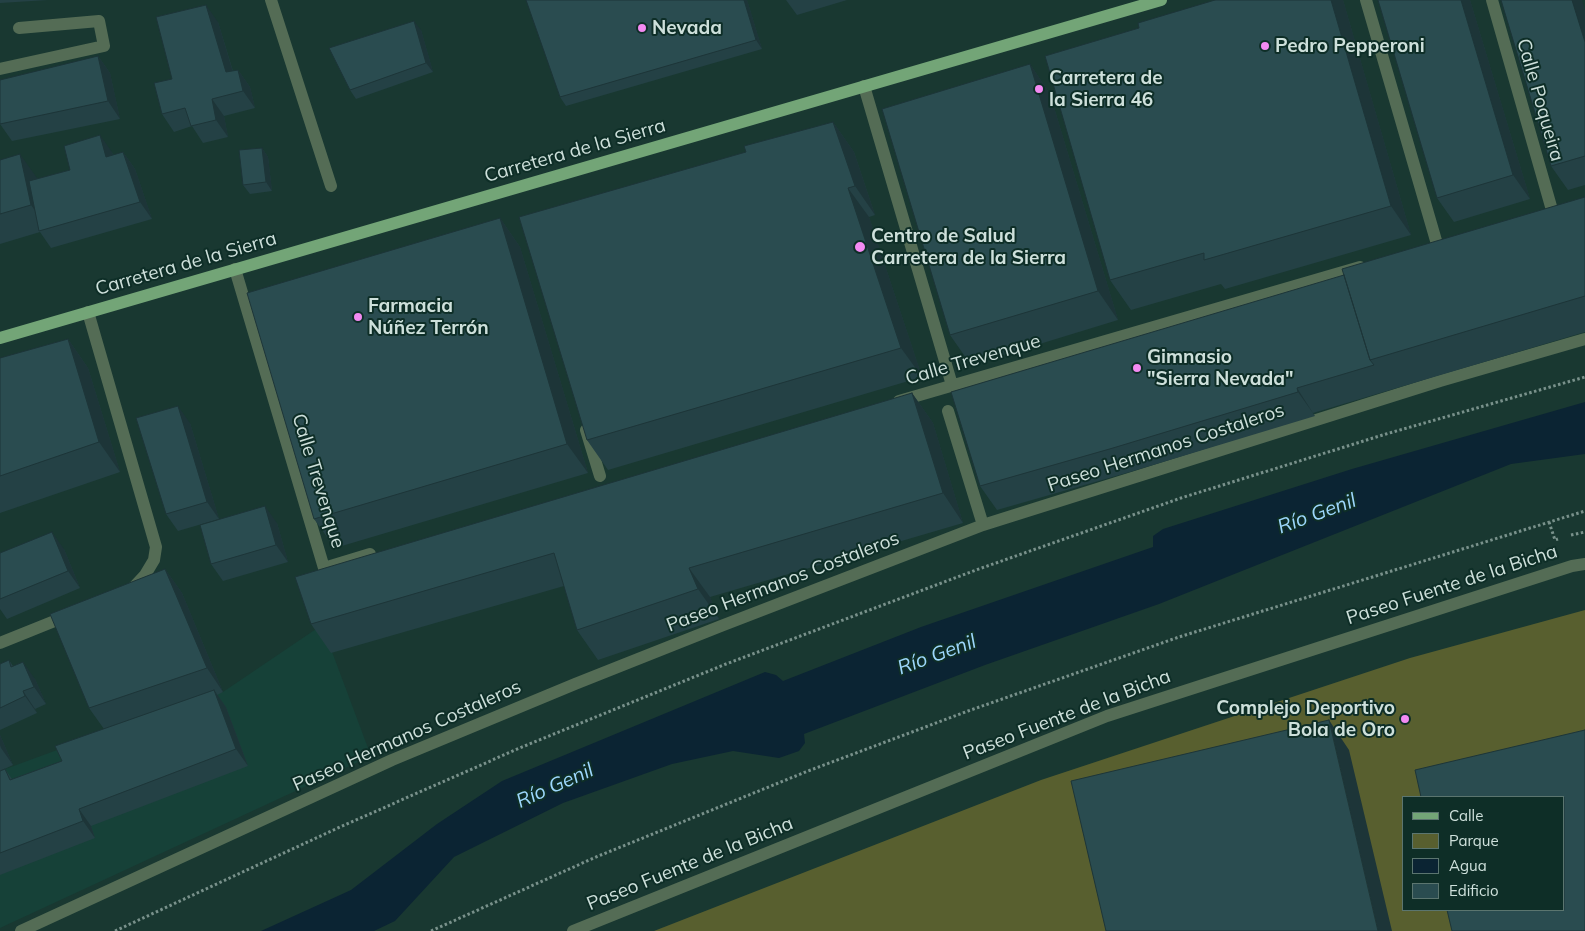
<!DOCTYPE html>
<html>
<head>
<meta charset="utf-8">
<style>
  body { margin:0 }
  #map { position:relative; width:1585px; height:931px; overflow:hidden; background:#193831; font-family:Mulish,sans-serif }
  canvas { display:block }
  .legend { position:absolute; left:1402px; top:796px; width:162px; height:115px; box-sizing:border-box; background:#0e2e27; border:1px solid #5b756f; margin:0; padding:6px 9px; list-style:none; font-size:15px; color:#cee0db }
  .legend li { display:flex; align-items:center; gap:10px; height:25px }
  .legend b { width:25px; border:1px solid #5b756f }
</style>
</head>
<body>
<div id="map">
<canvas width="1585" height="931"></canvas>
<ul class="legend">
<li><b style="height:6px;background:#73a577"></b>Calle</li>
<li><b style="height:14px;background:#585f2f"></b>Parque</li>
<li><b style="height:14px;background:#0b2433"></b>Agua</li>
<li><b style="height:14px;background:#2a4c50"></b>Edificio</li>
</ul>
</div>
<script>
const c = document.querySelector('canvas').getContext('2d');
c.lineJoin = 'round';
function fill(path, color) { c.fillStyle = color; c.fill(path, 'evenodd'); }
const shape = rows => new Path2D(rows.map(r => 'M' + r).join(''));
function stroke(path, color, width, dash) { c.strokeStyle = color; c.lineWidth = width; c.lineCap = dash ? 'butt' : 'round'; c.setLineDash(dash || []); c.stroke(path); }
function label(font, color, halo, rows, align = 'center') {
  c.font = font + ' Mulish,sans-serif'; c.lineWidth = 4; c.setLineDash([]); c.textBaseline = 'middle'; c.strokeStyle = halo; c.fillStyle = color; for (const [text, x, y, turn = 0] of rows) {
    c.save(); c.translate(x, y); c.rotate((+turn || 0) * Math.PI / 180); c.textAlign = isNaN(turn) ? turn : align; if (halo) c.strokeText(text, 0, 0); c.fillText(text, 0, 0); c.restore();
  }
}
fill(shape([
  [322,625,371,756,0,928,0,771,106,732,223,692]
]), '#164138');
fill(shape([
  [1585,610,1585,931,654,931,1041,780,1410,658],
  [1404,797,1564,797,1564,910,1404,910]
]), '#585f2f');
fill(shape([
  [1585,402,1585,454,1511,464,1159,604,985,665,804,734,805,743,799,751,779,758,733,751,672,764,563,803,454,857,395,921,374,931,261,931,351,890,437,824,502,781,765,672,776,675,783,681,921,627,1153,547,1153,536,1163,529,1352,469]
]), '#0b2433');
stroke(shape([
  [1549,522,1555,540,1558,539],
  [1571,535,1585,532],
  [115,931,340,827,522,747,726,664,976,570,1181,498,1386,434,1585,377],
  [431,931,596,857,808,771,968,711,1179,637,1585,511]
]), '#79918b', 3, [2.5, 2.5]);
stroke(shape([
  [271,0,331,186],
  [948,411,983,525],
  [586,430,600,476],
  [21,931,392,760,575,684,721,626,983,525,1440,381,1585,339],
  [573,931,1107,716,1572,566,1585,564]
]), '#546c55', 12);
stroke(shape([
  [1366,0,1437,244],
  [1492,0,1552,210],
  [0,69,104,46,99,21,19,28],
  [864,86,952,385],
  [235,269,324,568,370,554],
  [88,312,156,547,154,560,145,575,132,589],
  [899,401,1360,267],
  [0,643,67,616]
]), '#546c55', 12);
stroke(shape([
  [0,338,1161,0]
]), '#73a577', 12);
fill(shape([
  [0,0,48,0,0,3],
  [747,0,762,49,566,106,560,97],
  [786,0,847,0,797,15],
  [1215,0,1343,0,1411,235,1225,289,1221,284,1131,310,1110,280,1139,28],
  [1378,0,1470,0,1530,199,1454,222,1437,198],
  [1585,10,1585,185,1568,190,1551,166],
  [218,22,233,71,238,70,250,87,255,108,224,116,228,137,203,143,192,126,174,132,162,114,172,79],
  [421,30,433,72,356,99,350,90],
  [98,56,110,73,120,119,12,141,0,124],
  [1030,64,1050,94,1118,320,971,365,950,335],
  [833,122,854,152,875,215,869,217,922,377,608,470,587,440,746,152],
  [262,148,268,157,272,191,250,194,243,185],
  [112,152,113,155,123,152,135,169,152,219,51,248,40,232,0,244,0,160,37,179,70,170],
  [1585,197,1585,332,1313,413,1315,416,1130,472,997,510,980,486,1344,275],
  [500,218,520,247,588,473,335,548,314,519],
  [68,339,88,368,120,472,0,513,0,358],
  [912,393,933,423,963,523,710,597,719,619,598,660,577,630,564,586,331,653,311,624],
  [190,423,219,519,178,531,166,514],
  [277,523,288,562,223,581,211,564],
  [64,549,80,588,7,619,0,609,0,553],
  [165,569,182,593,223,692,217,695,226,707,248,766,91,826,95,838,0,875,0,771,5,769,12,779,62,761,104,729,89,708],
  [9,660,13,666,35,679,46,704,35,709,37,713,0,730,0,664],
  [0,735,13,765,0,771]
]), '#244145');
fill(shape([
  [744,0,747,0,762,49,756,40],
  [1331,0,1343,0,1411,235,1391,206],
  [1461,0,1470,0,1530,199,1513,175],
  [1572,0,1582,0,1585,10,1585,42],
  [206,5,218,22,238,89,226,72],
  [414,21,421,30,433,72,426,63],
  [98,56,110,73,120,119,108,101],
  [1030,64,1050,94,1118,320,1098,291],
  [238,70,250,87,255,108,243,91],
  [212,99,224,116,228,137,216,120],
  [833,122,854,152,875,215,855,186],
  [100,135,112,152,118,174,106,157],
  [262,148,268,157,272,191,266,182],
  [123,152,135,169,152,219,140,202],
  [20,154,37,178,48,229,31,205],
  [848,188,869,217,922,377,901,348],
  [500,218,520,247,588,473,567,444],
  [68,339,88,368,120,472,99,442],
  [1297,388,1313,413,1315,416,1298,392],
  [912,393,933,423,963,523,943,493],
  [178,406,190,423,219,519,207,502],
  [265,506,277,523,288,562,276,545],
  [52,532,64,549,80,588,68,571],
  [689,568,710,597,719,619,698,589],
  [165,569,182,593,223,692,207,668],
  [23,662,35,679,46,704,34,687],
  [214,690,226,707,248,766,236,749],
  [23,691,35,709,37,713,25,696],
  [1329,720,1349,750,1392,931,1378,931],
  [0,735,13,765,1,748,0,745],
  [79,809,91,826,95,838,83,821]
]), '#1d3538');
const building = shape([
  [526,0,744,0,756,40,560,97,526,0],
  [1215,0,1331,0,1391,206,1204,260,1204,253,1110,280,1045,56,1139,28,1138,23,1215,0],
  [1378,0,1461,0,1513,175,1437,198,1378,0],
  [1501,0,1572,0,1585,42,1585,156,1551,166,1501,0],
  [206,5,226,72,238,70,243,91,212,99,216,120,191,126,185,108,162,114,154,83,172,79,156,17,206,5],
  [414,21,426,63,350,90,329,48,414,21],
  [98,56,108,101,0,124,0,80,98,56],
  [1030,64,1098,291,950,335,882,109,1030,64],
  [833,122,855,186,848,188,901,348,587,440,519,217,746,152,744,146,833,122],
  [100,135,106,157,123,152,140,202,39,231,29,181,70,170,64,146,100,135],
  [262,148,266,182,243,185,239,150,262,148],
  [20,154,31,205,0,214,0,160,20,154],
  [1585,197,1585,296,1370,360,1342,269,1585,197],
  [500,218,567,444,314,519,247,293,500,218],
  [1344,275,1370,360,1374,365,1297,388,1298,392,1113,448,980,486,951,392,1344,275],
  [68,339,99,442,0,476,0,358,68,339],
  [912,393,943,493,689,568,698,589,577,630,554,553,311,624,295,577,912,393],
  [178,406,207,502,166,514,136,418,178,406],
  [265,506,276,545,211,564,200,525,265,506],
  [52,532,68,571,0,599,0,553,52,532],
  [165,569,207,668,89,708,50,614,165,569],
  [9,660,11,667,23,662,34,687,23,691,25,696,0,708,0,664,9,660],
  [214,690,236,749,79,809,83,821,0,853,0,771,5,769,10,780,62,761,55,746,214,690],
  [1329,720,1378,931,1106,931,1071,781,1329,720],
  [1585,730,1585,931,1452,931,1447,910,1564,910,1564,797,1421,797,1415,770,1585,730]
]);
fill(building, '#2a4c50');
stroke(building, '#1d3538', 1);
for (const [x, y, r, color] of [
  [642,28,5,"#f38af2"],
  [1265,46,5,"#f38af2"],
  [1039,89,5,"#f38af2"],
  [860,247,6,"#f38af2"],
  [358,317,5,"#f38af2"],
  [1137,368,5,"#f38af2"],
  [1405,719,5,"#f38af2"]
]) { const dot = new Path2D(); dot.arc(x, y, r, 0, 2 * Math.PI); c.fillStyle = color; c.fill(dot); stroke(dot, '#0e2e27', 2); }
label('bold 19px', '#cee0db', '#0e2e27', [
  ["Nevada",652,28],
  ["Pedro Pepperoni",1275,46],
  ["Carretera de",1049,78],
  ["la Sierra 46",1049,100],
  ["Centro de Salud",871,236],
  ["Carretera de la Sierra",871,258],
  ["Farmacia",368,306],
  ["Núñez Terrón",368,328],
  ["Gimnasio",1147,357],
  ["\"Sierra Nevada\"",1147,379],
  ["Complejo Deportivo",1395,708,"right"],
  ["Bola de Oro",1395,730,"right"]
], 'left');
label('19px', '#cee0db', '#0e2e27', [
  ["Calle Poqueira",1540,100,74],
  ["Carretera de la Sierra",575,151,-16],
  ["Carretera de la Sierra",186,264,-16],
  ["Calle Trevenque",973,360,-16],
  ["Paseo Hermanos Costaleros",1166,448,-18],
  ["Calle Trevenque",318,481,73],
  ["Paseo Hermanos Costaleros",783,582,-21],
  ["Paseo Fuente de la Bicha",1452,585,-18],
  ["Paseo Fuente de la Bicha",1067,715,-21],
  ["Paseo Hermanos Costaleros",407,736,-24],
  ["Paseo Fuente de la Bicha",690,864,-22]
]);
label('italic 20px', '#9dd7fc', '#0e2e27', [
  ["Río Genil",1317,514,-20],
  ["Río Genil",937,655,-20],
  ["Río Genil",555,786,-24]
]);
</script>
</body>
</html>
